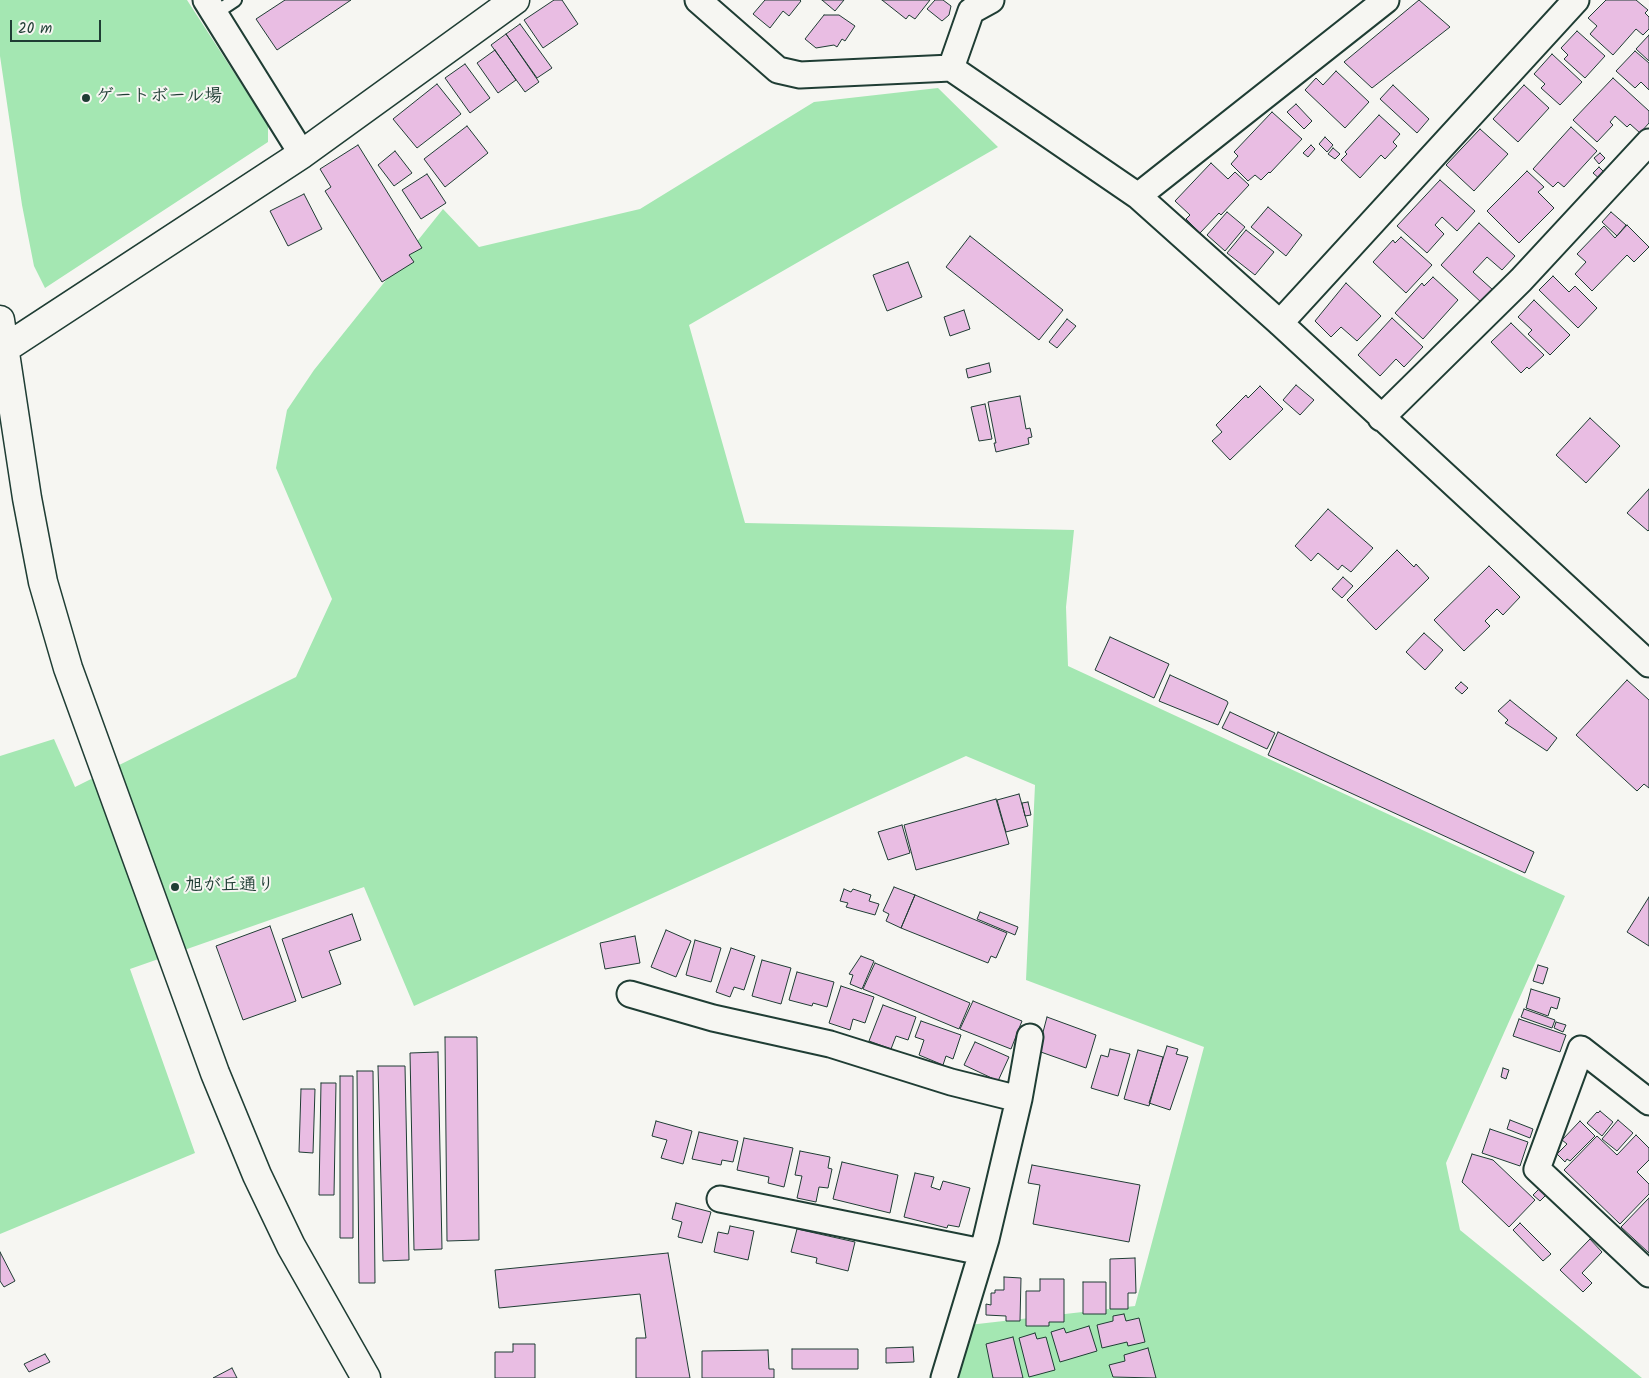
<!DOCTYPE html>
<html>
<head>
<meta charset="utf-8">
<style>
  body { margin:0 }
  #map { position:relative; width:1649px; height:1378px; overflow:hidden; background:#f6f6f2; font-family:Kalam,sans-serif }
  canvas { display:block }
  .scale { position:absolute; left:10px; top:20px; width:91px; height:22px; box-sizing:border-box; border:2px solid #1f3d34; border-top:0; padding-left:6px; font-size:15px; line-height:18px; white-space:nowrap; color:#1f3d34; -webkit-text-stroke:4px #f6f6f2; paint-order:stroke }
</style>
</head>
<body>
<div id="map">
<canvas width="1649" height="1378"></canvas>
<div class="scale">20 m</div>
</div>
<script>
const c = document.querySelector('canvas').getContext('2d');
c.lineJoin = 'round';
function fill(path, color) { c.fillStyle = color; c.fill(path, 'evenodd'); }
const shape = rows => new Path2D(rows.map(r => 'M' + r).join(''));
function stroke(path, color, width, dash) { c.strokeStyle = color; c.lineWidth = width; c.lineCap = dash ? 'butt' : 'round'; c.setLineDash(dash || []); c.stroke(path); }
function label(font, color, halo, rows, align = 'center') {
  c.font = font + ' Kalam,"Klee One",sans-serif'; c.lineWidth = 4; c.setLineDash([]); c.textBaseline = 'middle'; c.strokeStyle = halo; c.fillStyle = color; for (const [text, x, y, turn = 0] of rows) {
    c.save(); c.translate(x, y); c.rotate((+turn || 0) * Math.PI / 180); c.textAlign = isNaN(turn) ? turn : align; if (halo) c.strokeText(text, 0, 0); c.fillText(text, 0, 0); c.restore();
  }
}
fill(shape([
  [0,0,187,0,268,125,268,142,45,288,34,266,22,205,0,56],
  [938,88,998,147,689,325,745,523,1074,530,1066,607,1068,666,1565,896,1446,1163,1460,1230,1642,1378,944,1378,960,1326,1135,1306,1204,1047,1026,980,1035,785,966,756,414,1006,364,887,130,969,195,1153,0,1234,0,756,54,739,75,787,296,677,332,599,276,468,287,410,314,370,443,209,479,247,640,209,814,102]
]), '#a4e7b2');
const building = shape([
  [285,0,351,0,277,50,256,19,285,0],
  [554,0,562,0,578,24,543,48,524,20,554,0],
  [765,0,800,0,801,1,789,16,783,11,770,28,753,14,765,0],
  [822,0,844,0,835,11,822,0],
  [882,0,930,0,915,19,909,15,906,19,882,0],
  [935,0,943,0,951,6,949,15,942,21,927,9,935,0],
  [1419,0,1450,27,1372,88,1344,62,1419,0],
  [1606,0,1636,0,1648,10,1645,13,1649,17,1649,29,1643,35,1636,29,1613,55,1590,34,1597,26,1588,18,1606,0],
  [824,15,839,15,855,26,845,41,842,39,837,47,834,45,816,48,805,39,824,15],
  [520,24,552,68,537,78,506,34,520,24],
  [1577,31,1605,56,1585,78,1564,59,1568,55,1561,48,1577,31],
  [506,34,539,82,525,92,491,45,506,34],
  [1649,35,1649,61,1636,49,1649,35],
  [495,50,516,80,498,93,477,63,495,50],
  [1635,51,1649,63,1649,90,1641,82,1635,88,1616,71,1635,51],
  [1552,54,1582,82,1560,105,1541,88,1545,84,1534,74,1552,54],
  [465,64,490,98,470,113,445,78,465,64],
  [1336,71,1369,102,1345,128,1305,90,1316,78,1323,85,1336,71],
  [1613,78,1649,111,1649,123,1640,133,1630,124,1627,127,1615,116,1610,122,1613,125,1597,142,1573,120,1613,78],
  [437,84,461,114,417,148,393,119,437,84],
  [1393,85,1429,119,1417,133,1380,99,1393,85],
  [1524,85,1549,108,1518,142,1493,119,1524,85],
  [1296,104,1312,121,1304,129,1287,112,1296,104],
  [1272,112,1302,139,1270,173,1269,172,1261,180,1255,175,1248,181,1231,164,1238,156,1234,152,1272,112],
  [1379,115,1400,134,1393,142,1397,146,1385,159,1381,155,1360,178,1341,160,1347,154,1345,152,1379,115],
  [467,126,488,153,445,187,424,159,467,126],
  [1571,127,1597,151,1564,187,1558,182,1553,187,1533,169,1571,127],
  [1480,129,1508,154,1474,191,1446,165,1480,129],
  [1325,137,1333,145,1327,152,1319,144,1325,137],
  [358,145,422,248,409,255,414,262,382,282,325,191,331,187,320,169,358,145],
  [1311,145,1315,149,1308,157,1303,153,1311,145],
  [1333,148,1340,154,1335,159,1328,154,1333,148],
  [395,151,412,173,394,186,378,165,395,151],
  [1600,153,1605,158,1599,164,1594,158,1600,153],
  [1211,163,1228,179,1235,172,1249,185,1221,215,1219,213,1200,233,1186,219,1190,215,1175,201,1211,163],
  [1599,167,1606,174,1601,180,1593,173,1599,167],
  [1527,171,1544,187,1538,192,1554,208,1519,243,1487,211,1527,171],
  [427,174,446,203,421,219,402,190,427,174],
  [1440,180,1475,211,1457,231,1442,217,1435,225,1444,234,1427,253,1397,226,1440,180],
  [304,194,322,229,288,246,270,211,304,194],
  [1268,207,1302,235,1286,256,1251,227,1268,207],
  [1227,212,1245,227,1225,251,1207,235,1227,212],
  [1611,212,1626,225,1617,236,1602,222,1611,212],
  [1479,223,1515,256,1502,270,1487,257,1473,272,1493,290,1482,303,1441,265,1479,223],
  [1627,225,1649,247,1634,262,1627,255,1592,291,1575,274,1586,262,1577,254,1604,226,1615,238,1627,225],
  [1246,230,1274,252,1255,275,1227,253,1246,230],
  [970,236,1063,310,1039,340,946,267,970,236],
  [1401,237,1432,265,1406,293,1373,262,1393,240,1395,243,1401,237],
  [908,262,922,297,887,311,873,275,908,262],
  [1553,276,1569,292,1575,286,1597,308,1578,328,1539,290,1553,276],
  [1433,277,1458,300,1423,339,1395,313,1422,283,1424,286,1433,277],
  [1346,283,1381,316,1357,341,1341,327,1331,337,1315,321,1346,283],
  [1534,300,1570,335,1550,355,1528,334,1532,330,1518,317,1534,300],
  [964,310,970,329,950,336,944,317,964,310],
  [1392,318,1423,347,1404,367,1396,359,1380,376,1358,355,1392,318],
  [1067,319,1076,326,1057,348,1049,342,1067,319],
  [1511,323,1544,355,1529,369,1527,367,1521,373,1491,342,1511,323],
  [989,363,991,372,968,378,966,369,989,363],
  [1296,385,1314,400,1300,415,1283,400,1296,385],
  [1260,386,1283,409,1230,460,1212,441,1222,432,1216,425,1246,395,1248,398,1260,386],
  [1020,396,1026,429,1030,428,1032,437,1028,438,1029,444,996,452,994,443,996,443,988,402,1020,396],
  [985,404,992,439,979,441,971,407,985,404],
  [1590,418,1620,446,1586,483,1556,455,1590,418],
  [1649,489,1649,530,1648,531,1627,513,1649,489],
  [1328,509,1373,548,1351,572,1342,565,1338,570,1318,553,1311,561,1295,546,1328,509],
  [1397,550,1414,567,1416,564,1429,578,1376,630,1347,600,1397,550],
  [1489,566,1520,597,1503,615,1497,609,1485,621,1490,626,1464,651,1434,620,1489,566],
  [1343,577,1353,586,1342,598,1332,589,1343,577],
  [1424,633,1443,650,1425,670,1406,652,1424,633],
  [1110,637,1169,664,1154,698,1095,670,1110,637],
  [1170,675,1227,701,1228,703,1218,725,1159,701,1170,675],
  [1627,680,1649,700,1649,788,1644,784,1637,791,1576,735,1627,680],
  [1461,682,1468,688,1462,694,1455,688,1461,682],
  [1510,700,1557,738,1547,751,1505,723,1508,720,1498,711,1510,700],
  [1230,712,1275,733,1267,749,1222,728,1230,712],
  [1278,732,1534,852,1525,873,1268,755,1278,732],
  [1019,794,1028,826,1006,832,997,800,1019,794],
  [996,799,1009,844,916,870,904,825,996,799],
  [1028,802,1031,815,1025,816,1022,803,1028,802],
  [902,825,910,853,888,860,878,832,902,825],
  [894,887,915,895,901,928,886,921,889,914,883,911,894,887],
  [844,889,851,892,853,889,871,895,869,901,879,904,875,915,846,907,848,903,840,901,844,889],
  [915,895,1007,933,996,958,991,956,988,963,901,928,915,895],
  [1649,897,1649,946,1627,932,1649,897],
  [980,912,1018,927,1015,935,977,919,980,912],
  [352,914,361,940,329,951,341,984,302,998,282,939,352,914],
  [270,926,296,1001,243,1020,216,946,270,926],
  [666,930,691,941,676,977,651,967,666,930],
  [635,936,640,963,605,969,600,943,635,936],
  [695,940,721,948,711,982,686,975,695,940],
  [731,948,755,956,744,990,734,987,730,997,716,992,731,948],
  [861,956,874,961,862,989,850,984,853,975,849,974,861,956],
  [762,960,791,968,781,1004,752,996,762,960],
  [875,963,970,1003,959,1029,863,989,875,963],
  [1538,965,1548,968,1543,984,1533,981,1538,965],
  [797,972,834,982,827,1007,813,1003,812,1006,789,1000,797,972],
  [841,986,874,997,865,1023,853,1019,850,1030,829,1023,841,986],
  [1531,989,1560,998,1557,1009,1551,1007,1548,1016,1526,1008,1531,989],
  [973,1001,1022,1021,1011,1049,960,1029,973,1001],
  [883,1005,916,1017,908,1040,896,1036,891,1049,869,1041,883,1005],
  [1524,1009,1555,1020,1552,1028,1521,1017,1524,1009],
  [1047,1017,1096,1035,1086,1068,1038,1051,1047,1017],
  [1519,1019,1566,1035,1560,1052,1513,1036,1519,1019],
  [921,1021,961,1035,953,1059,946,1056,943,1065,919,1055,924,1040,915,1037,921,1021],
  [1556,1022,1566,1025,1563,1032,1554,1028,1556,1022],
  [445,1037,477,1037,479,1240,447,1241,445,1037],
  [975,1042,1009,1057,998,1081,964,1065,975,1042],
  [1167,1046,1178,1049,1176,1054,1188,1057,1170,1110,1149,1103,1167,1046],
  [1110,1049,1130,1054,1118,1096,1091,1088,1101,1055,1108,1057,1110,1049],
  [1138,1050,1163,1057,1149,1106,1124,1099,1138,1050],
  [438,1052,442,1249,414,1250,410,1053,438,1052],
  [378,1066,405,1066,409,1260,383,1261,378,1066],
  [1503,1068,1509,1070,1506,1079,1501,1077,1503,1068],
  [357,1071,373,1071,375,1283,359,1283,357,1071],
  [340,1076,353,1076,353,1238,340,1238,340,1076],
  [321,1083,336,1083,334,1195,319,1195,321,1083],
  [301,1089,315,1089,313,1153,299,1152,301,1089],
  [1600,1111,1613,1122,1602,1136,1587,1123,1597,1112,1598,1113,1600,1111],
  [1510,1120,1533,1129,1530,1138,1507,1129,1510,1120],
  [1618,1120,1633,1133,1617,1151,1602,1139,1618,1120],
  [656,1121,692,1131,683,1164,661,1158,667,1140,652,1136,656,1121],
  [1580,1121,1595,1136,1570,1161,1567,1159,1565,1162,1557,1154,1567,1144,1562,1140,1580,1121],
  [1490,1129,1528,1142,1520,1166,1482,1153,1490,1129],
  [699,1132,738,1141,733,1162,722,1160,721,1165,692,1159,699,1132],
  [1636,1135,1649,1148,1649,1160,1637,1172,1649,1184,1649,1194,1620,1224,1564,1170,1597,1136,1617,1155,1636,1135],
  [744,1138,793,1148,784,1187,768,1183,769,1177,737,1170,744,1138],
  [800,1151,830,1157,828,1168,832,1169,828,1188,819,1187,816,1202,797,1198,802,1176,795,1175,800,1151],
  [1472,1154,1493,1160,1535,1200,1509,1227,1462,1182,1472,1154],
  [842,1162,898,1175,890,1213,833,1199,842,1162],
  [1032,1165,1140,1185,1129,1242,1033,1224,1040,1185,1028,1183,1032,1165],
  [915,1173,934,1177,931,1187,940,1190,943,1181,970,1188,959,1227,948,1225,947,1228,904,1217,915,1173],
  [1540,1188,1546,1195,1540,1201,1533,1195,1540,1188],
  [1649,1198,1649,1253,1621,1227,1649,1198],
  [676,1203,711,1212,702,1243,678,1237,682,1222,672,1219,676,1203],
  [1520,1223,1551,1254,1543,1261,1513,1230,1520,1223],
  [730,1226,754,1231,748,1260,714,1252,718,1232,728,1234,730,1226],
  [797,1229,855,1242,848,1271,816,1263,817,1258,791,1252,797,1229],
  [1590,1239,1602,1252,1582,1273,1592,1283,1583,1292,1560,1270,1590,1239],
  [0,1252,15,1281,4,1287,0,1281,0,1252],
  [668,1253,690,1378,636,1378,636,1338,646,1338,640,1294,499,1308,495,1270,668,1253],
  [1135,1258,1136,1293,1128,1293,1128,1309,1110,1309,1110,1259,1135,1258],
  [1004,1277,1021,1278,1020,1321,1006,1321,1006,1316,986,1315,986,1304,991,1305,991,1293,995,1293,995,1290,1004,1290,1004,1277],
  [1040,1279,1064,1279,1064,1322,1049,1322,1049,1326,1026,1326,1026,1291,1040,1291,1040,1279],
  [1083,1282,1106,1282,1106,1314,1083,1314,1083,1282],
  [1124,1314,1126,1321,1139,1318,1145,1342,1128,1346,1127,1342,1102,1348,1097,1325,1113,1321,1113,1316,1124,1314],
  [1089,1326,1097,1351,1060,1362,1051,1332,1064,1328,1066,1333,1089,1326],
  [1035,1333,1037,1339,1046,1337,1055,1370,1029,1377,1019,1338,1035,1333],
  [1013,1337,1023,1378,993,1378,986,1344,1013,1337],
  [513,1344,535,1344,535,1378,495,1378,495,1352,513,1352,513,1344],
  [913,1347,914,1362,886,1363,886,1348,913,1347],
  [1148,1348,1156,1378,1113,1377,1109,1365,1125,1361,1124,1355,1148,1348],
  [792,1349,858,1349,858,1369,792,1369,792,1349],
  [768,1350,769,1369,774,1369,774,1378,702,1378,702,1351,768,1350],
  [45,1354,50,1362,29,1372,24,1364,45,1354],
  [232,1368,237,1378,213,1378,232,1368]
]);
fill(building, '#e9bde3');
stroke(building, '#1f3d34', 1);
const service = shape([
  [214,14,235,0]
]);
const minor = shape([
  [206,0,302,154],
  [698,0,778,70,800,75,951,68,1138,196,1280,323,1649,664],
  [951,68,971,11,991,0],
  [1138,196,1386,0],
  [1280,323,1576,0],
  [1381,418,1521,280,1649,142],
  [630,994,713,1018,830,1044,951,1082,1019,1099],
  [1649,1102,1581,1049,1537,1169,1649,1274],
  [720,1199,982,1252],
  [944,1378,986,1239,1019,1099,1030,1037]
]);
const tertiary = shape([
  [0,320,27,498,43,582,68,668,215,1073,257,1175,291,1246,366,1378],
  [4,349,302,154,515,0]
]);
stroke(service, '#1f3d34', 16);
stroke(minor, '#1f3d34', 29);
stroke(tertiary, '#1f3d34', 31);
stroke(service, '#f6f6f2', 12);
stroke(minor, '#f6f6f2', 25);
stroke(tertiary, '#f6f6f2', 28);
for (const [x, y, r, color] of [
  [86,98,5,"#1f3d34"],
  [175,887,5,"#1f3d34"]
]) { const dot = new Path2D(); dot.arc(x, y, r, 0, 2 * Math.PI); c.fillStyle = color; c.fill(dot); stroke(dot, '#f6f6f2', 2); }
label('bold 18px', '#1f3d34', '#f6f6f2', [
  ["ゲートボール場",96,98],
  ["旭が丘通り",185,887]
], 'left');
</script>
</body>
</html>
